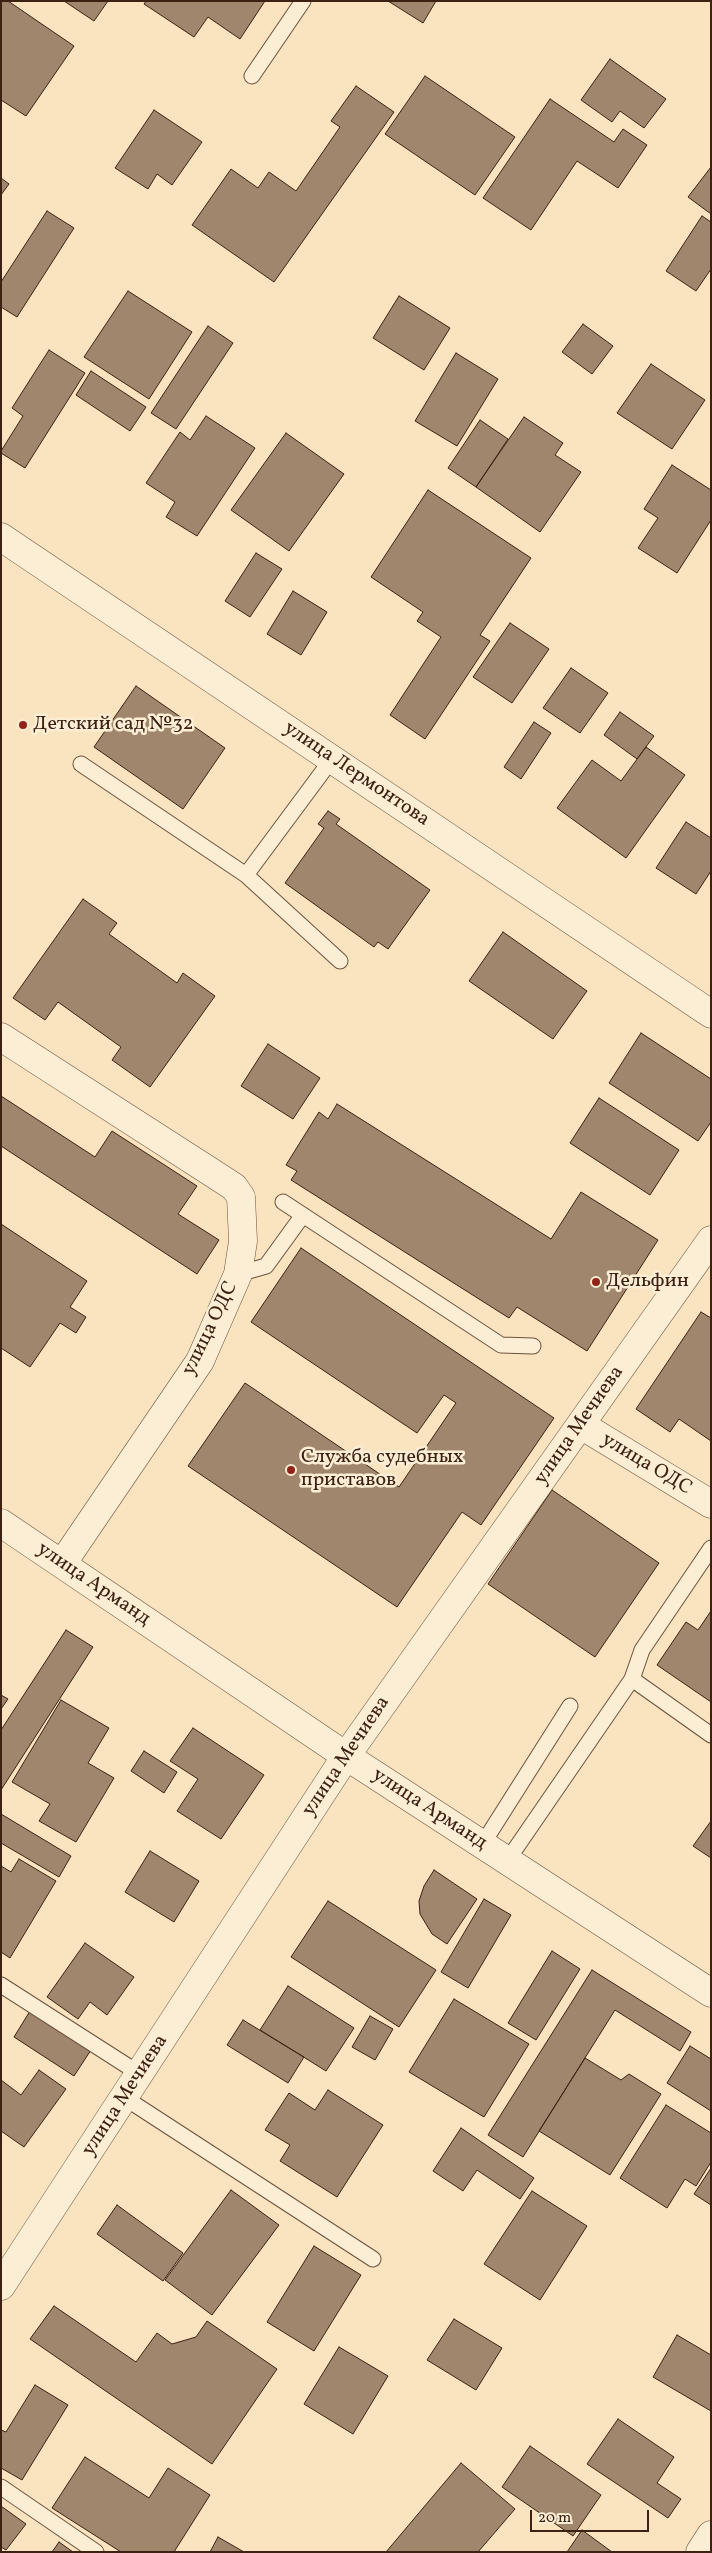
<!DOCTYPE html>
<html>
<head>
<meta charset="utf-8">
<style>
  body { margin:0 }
  #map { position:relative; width:712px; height:2553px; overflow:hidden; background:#fae3bf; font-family:Vollkorn,serif }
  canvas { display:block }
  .frame { position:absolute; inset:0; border:2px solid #3d2113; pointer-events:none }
  .scale { position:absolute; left:530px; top:2510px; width:119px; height:22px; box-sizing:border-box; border:2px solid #3d2113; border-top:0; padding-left:6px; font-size:15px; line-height:18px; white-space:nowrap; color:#3d2113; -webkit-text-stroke:4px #fcedd5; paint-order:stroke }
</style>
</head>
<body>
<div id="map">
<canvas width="712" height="2553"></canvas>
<div class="frame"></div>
<div class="scale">20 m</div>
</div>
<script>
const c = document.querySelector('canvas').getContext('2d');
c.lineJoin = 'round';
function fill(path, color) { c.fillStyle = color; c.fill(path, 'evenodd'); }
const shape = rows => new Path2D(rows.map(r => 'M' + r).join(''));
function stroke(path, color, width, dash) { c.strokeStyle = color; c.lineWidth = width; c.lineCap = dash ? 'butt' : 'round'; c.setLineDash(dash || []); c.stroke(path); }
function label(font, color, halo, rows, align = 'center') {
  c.font = font + ' Vollkorn,serif'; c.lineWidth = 5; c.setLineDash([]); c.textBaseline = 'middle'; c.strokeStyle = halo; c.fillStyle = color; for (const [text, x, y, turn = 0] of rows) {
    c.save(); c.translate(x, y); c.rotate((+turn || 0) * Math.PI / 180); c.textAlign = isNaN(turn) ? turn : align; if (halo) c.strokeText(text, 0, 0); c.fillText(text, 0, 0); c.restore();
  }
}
const building = shape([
  [1,1,8,1,74,46,26,116,1,100,1,1],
  [64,1,108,1,94,21,64,1],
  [146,1,265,1,240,39,208,17,194,37,144,4,146,1],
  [388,1,436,1,423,23,388,1],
  [610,59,666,99,644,128,620,111,612,122,581,100,610,59],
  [425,76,515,137,475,195,385,134,425,76],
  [356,86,394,112,274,282,192,225,231,169,258,188,269,172,296,191,340,127,331,121,356,86],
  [550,99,614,142,623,129,647,145,618,188,577,161,531,230,483,198,550,99],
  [154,110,202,142,172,185,157,174,148,189,115,168,154,110],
  [711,167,711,214,688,197,711,167],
  [1,178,9,184,1,195,1,178],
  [47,211,74,228,17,317,1,307,1,282,47,211],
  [702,216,711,222,711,269,696,291,666,271,702,216],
  [128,291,192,332,149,399,84,357,128,291],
  [399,296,450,328,424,370,373,338,399,296],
  [583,324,613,346,592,374,562,352,583,324],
  [208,326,233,343,176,429,151,413,208,326],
  [49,350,85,373,25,468,1,453,1,451,23,416,12,408,49,350],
  [456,353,498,379,457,446,415,421,456,353],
  [651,364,705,400,672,449,617,413,651,364],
  [91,371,146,407,130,431,76,395,91,371],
  [206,416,255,448,197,536,166,517,175,502,146,483,180,432,190,440,206,416],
  [524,417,563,443,555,455,581,472,540,532,476,487,524,417],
  [480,420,508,439,476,487,448,468,480,420],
  [286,433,344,474,289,551,231,510,286,433],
  [672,465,711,490,711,520,677,573,638,548,658,518,644,509,672,465],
  [428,490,531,558,480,635,490,641,425,739,390,715,441,637,417,621,423,612,371,577,428,490],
  [256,553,282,569,250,617,225,601,256,553],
  [293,591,327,612,301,655,267,634,293,591],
  [510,623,549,649,512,703,473,677,510,623],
  [571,668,608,693,580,733,543,708,571,668],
  [136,686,225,748,183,809,94,747,136,686],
  [620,712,654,736,637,759,604,735,620,712],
  [534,722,551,733,521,779,504,767,534,722],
  [646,747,685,775,626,858,557,808,592,760,621,781,646,747],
  [328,811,340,819,336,824,430,890,388,949,378,942,374,947,285,883,324,828,318,824,328,811],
  [686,822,711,838,711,871,696,894,656,868,686,822],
  [83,899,117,923,109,934,177,983,183,973,215,996,150,1087,112,1060,121,1047,58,1002,45,1020,13,998,83,899],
  [503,932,587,991,553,1039,469,981,503,932],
  [641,1033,711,1079,711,1122,698,1141,609,1083,641,1033],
  [268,1044,320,1078,293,1119,241,1086,268,1044],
  [1,1096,95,1157,112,1131,197,1186,178,1214,219,1240,197,1274,1,1146,1,1096],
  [599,1098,679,1150,650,1195,570,1143,599,1098],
  [337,1104,551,1239,581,1192,658,1240,587,1351,517,1307,509,1318,291,1180,297,1171,286,1165,319,1112,328,1119,337,1104],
  [1,1224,87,1281,70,1307,86,1317,76,1333,60,1323,30,1367,1,1348,1,1224],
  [301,1248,554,1418,481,1525,462,1512,397,1607,188,1466,245,1383,399,1487,456,1403,444,1395,417,1433,251,1322,301,1248],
  [701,1312,711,1318,711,1441,679,1419,670,1432,636,1409,701,1312],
  [552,1490,659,1563,595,1657,488,1584,552,1490],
  [711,1611,711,1702,657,1665,686,1622,698,1630,711,1611],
  [66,1630,93,1647,1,1790,1,1730,66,1630],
  [1,1695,8,1699,1,1709,1,1695],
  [61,1700,109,1728,88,1763,114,1778,76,1842,39,1821,50,1804,12,1782,61,1700],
  [193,1728,264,1775,221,1839,177,1811,198,1779,170,1761,193,1728],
  [144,1751,177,1772,164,1793,131,1771,144,1751],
  [1,1814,71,1856,59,1877,1,1843,1,1814],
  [711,1821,711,1858,693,1846,711,1821],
  [150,1851,199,1881,174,1922,125,1892,150,1851],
  [19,1859,56,1881,10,1958,1,1952,1,1866,11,1872,19,1859],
  [434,1870,477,1899,447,1944,432,1934,420,1914,419,1901,424,1886,434,1870],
  [484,1899,511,1915,468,1988,441,1972,484,1899],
  [328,1901,436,1970,399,2027,291,1957,328,1901],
  [85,1943,134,1977,107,2015,90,2002,78,2019,47,1997,85,1943],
  [552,1951,580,1969,536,2040,508,2023,552,1951],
  [592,1970,691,2032,680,2051,615,2010,523,2157,488,2135,592,1970],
  [288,1986,354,2028,326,2071,260,2030,288,1986],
  [454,1999,529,2044,484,2117,409,2072,454,1999],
  [30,2011,91,2050,74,2076,14,2037,30,2011],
  [370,2016,393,2029,375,2060,352,2047,370,2016],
  [243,2020,304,2057,288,2083,227,2045,243,2020],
  [690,2046,711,2059,711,2111,667,2083,690,2046],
  [585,2058,621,2080,629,2074,661,2094,610,2175,539,2131,585,2058],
  [39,2070,66,2089,24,2147,1,2131,1,2080,21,2095,39,2070],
  [328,2090,383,2125,337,2197,280,2161,290,2145,265,2130,289,2093,315,2110,328,2090],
  [666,2105,711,2133,711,2162,696,2186,685,2179,667,2208,620,2178,666,2105],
  [461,2128,534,2178,520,2199,477,2170,463,2191,433,2171,461,2128],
  [711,2168,711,2205,694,2194,711,2168],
  [231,2190,279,2225,212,2315,165,2280,231,2190],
  [532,2191,587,2226,540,2300,484,2264,532,2191],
  [117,2205,183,2253,163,2281,97,2234,117,2205],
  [314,2246,361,2275,314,2351,267,2322,314,2246],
  [54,2306,136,2362,157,2333,172,2344,196,2337,207,2321,277,2369,212,2464,30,2339,54,2306],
  [454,2319,502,2348,476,2390,427,2360,454,2319],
  [677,2335,711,2355,711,2411,653,2377,677,2335],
  [339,2347,388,2376,353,2434,304,2404,339,2347],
  [35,2385,68,2405,22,2480,1,2468,1,2430,6,2432,35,2385],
  [618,2419,674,2457,657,2483,681,2499,668,2518,587,2464,618,2419],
  [530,2446,601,2495,573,2536,502,2487,530,2446],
  [85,2457,149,2498,168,2468,210,2495,174,2552,121,2552,52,2508,85,2457],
  [461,2463,515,2509,478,2552,386,2552,461,2463],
  [1,2506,26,2524,6,2550,1,2547,1,2506],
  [582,2530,612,2552,567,2552,582,2530],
  [218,2537,244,2552,210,2552,218,2537],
  [59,2542,73,2552,52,2552,59,2542]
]);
fill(building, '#9f866c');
stroke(building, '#3d2113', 1);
const service = shape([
  [252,76,303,1],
  [332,759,246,875,340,961],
  [81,764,246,875],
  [283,1202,501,1345,533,1346],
  [238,1274,266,1266,303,1215],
  [632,1679,711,1735],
  [482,1845,570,1706],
  [507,1861,632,1679,642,1650,711,1548],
  [1,1985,140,2074],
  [125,2098,373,2259],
  [1,2487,96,2552]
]);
const minor = shape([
  [1,537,711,1014],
  [1,1037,214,1174,234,1187,241,1197,243,1241,238,1274,200,1361,62,1564],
  [581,1425,711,1504],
  [1,1523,346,1756,711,1993],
  [1,2286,346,1756,711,1240],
  [700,2552,711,2535]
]);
stroke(service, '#6c523e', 17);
stroke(minor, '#6c523e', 29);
stroke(service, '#fcedd5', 15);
stroke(minor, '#fcedd5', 28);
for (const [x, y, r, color] of [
  [23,725,5,"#8f2418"],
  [596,1282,5,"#8f2418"],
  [291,1470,5,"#8f2418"]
]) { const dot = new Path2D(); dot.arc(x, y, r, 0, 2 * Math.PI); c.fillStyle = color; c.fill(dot); stroke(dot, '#fcedd5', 2); }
label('20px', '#3d2113', '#fcedd5', [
  ["Детский сад №32",33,725],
  ["Дельфин",606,1282],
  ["Служба судебных",301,1458],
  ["приставов",301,1481]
], 'left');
label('20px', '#3d2113', '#fcedd5', [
  ["улица Лермонтова",356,775,34],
  ["улица ОДС",211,1329,-64],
  ["улица Мечиева",580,1426,-55],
  ["улица ОДС",646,1465,31],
  ["улица Арманд",93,1585,34],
  ["улица Мечиева",347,1757,-56],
  ["улица Арманд",429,1810,33],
  ["улица Мечиева",126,2096,-57]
]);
</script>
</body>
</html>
